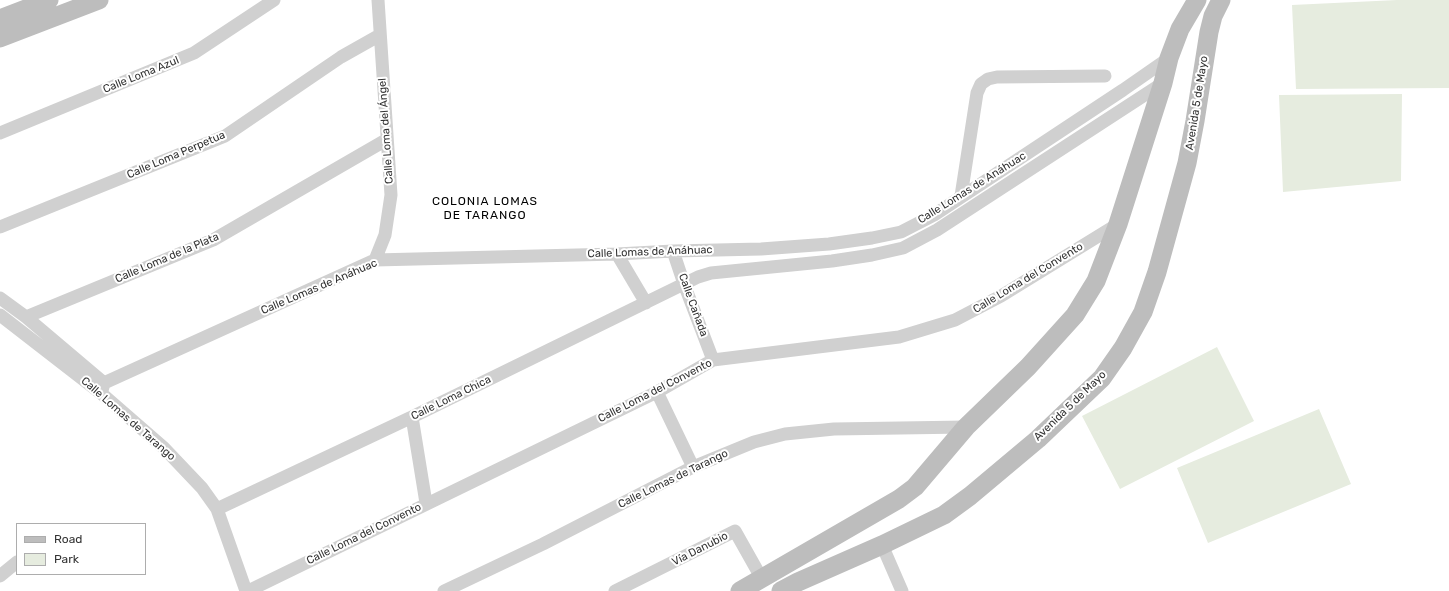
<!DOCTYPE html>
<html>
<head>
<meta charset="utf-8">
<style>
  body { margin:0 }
  #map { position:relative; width:1449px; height:591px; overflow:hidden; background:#fff; font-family:Rubik,sans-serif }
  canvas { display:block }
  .legend { position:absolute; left:16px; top:523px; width:130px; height:52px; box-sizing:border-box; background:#fff; border:1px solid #adadad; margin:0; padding:5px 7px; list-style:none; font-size:12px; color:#333 }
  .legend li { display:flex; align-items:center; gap:8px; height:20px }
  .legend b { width:20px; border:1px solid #adadad }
</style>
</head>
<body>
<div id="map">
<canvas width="1449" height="591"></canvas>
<ul class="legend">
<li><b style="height:5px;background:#bdbdbd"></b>Road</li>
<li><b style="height:11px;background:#e6ecdf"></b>Park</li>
</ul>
</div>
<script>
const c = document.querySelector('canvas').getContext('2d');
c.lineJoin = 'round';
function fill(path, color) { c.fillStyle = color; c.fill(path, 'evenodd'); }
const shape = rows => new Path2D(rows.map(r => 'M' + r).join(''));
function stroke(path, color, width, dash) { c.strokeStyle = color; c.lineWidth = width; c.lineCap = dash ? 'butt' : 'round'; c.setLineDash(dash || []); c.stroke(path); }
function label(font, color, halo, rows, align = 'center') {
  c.font = font + ' Rubik,sans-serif'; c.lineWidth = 4; c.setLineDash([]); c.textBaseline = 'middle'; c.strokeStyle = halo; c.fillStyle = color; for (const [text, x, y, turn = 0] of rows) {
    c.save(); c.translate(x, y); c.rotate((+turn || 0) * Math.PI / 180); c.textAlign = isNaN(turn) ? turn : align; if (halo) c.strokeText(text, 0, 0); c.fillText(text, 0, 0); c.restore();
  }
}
fill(shape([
  [1397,0,1449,0,1449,88,1296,89,1292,5],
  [1402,94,1401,181,1283,192,1279,95],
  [1217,347,1254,421,1120,489,1082,416],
  [1319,409,1351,484,1208,543,1177,468]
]), '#e6ecdf');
stroke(shape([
  [0,133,194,53,274,0],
  [961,196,977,93,981,84,988,79,997,77,1105,76],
  [0,227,225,136,341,57,380,35],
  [673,251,684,284,713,360],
  [617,254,646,303],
  [375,260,385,235,391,195,378,0],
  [0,298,26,317,104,383,102,391],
  [0,315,102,394,164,448,202,488,217,509,246,591],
  [26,317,213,240,386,140],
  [104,383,375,260,617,254,673,251,761,249,829,244,872,238,901,232,934,215,1123,90,1169,58],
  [657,392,693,467],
  [412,417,426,503],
  [217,509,412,417,698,277,711,273,832,261,872,255,903,248,937,230,1163,83],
  [882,545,902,591],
  [0,576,17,562],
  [248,591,657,392,713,360,899,337,955,320,1001,296,1118,224],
  [444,591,543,544,693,467,754,442,785,434,834,429,966,427],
  [615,591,735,531,762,579]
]), '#d0d0d0', 13);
stroke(shape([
  [0,19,49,0],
  [0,38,99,0],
  [740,591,899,499,915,487,966,427,1028,367,1075,315,1096,281,1118,224,1163,83,1169,58,1180,29,1197,0],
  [781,591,798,582,882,545,944,515,970,496,1038,439,1102,378,1123,348,1143,312,1157,272,1187,163,1195,121,1209,32,1213,16,1221,0]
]), '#bdbdbd', 19);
label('11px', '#333', '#fff', [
  ["Calle Loma Azul",141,75,-22],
  ["Avenida 5 de Mayo",1197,103,-81],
  ["Calle Loma del Ángel",386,131,-94],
  ["Calle Loma Perpetua",176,155,-23],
  ["Calle Lomas de Anáhuac",972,188,-32],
  ["Calle Lomas de Anáhuac",650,252,-2],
  ["Calle Loma de la Plata",167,258,-23],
  ["Calle Loma del Convento",1028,278,-31],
  ["Calle Lomas de Anáhuac",319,287,-23],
  ["Calle Cañada",693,305,70],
  ["Calle Loma del Convento",655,391,-27],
  ["Calle Loma Chica",451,398,-26],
  ["Avenida 5 de Mayo",1070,406,-44],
  ["Calle Lomas de Tarango",128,419,41],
  ["Calle Lomas de Tarango",673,479,-26],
  ["Calle Loma del Convento",364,534,-26],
  ["Vía Danubio",700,549,-27]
]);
c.letterSpacing = '1px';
label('12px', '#000', '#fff', [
  ["COLONIA LOMAS",485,202],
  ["DE TARANGO",485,216]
]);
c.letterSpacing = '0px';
</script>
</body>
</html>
